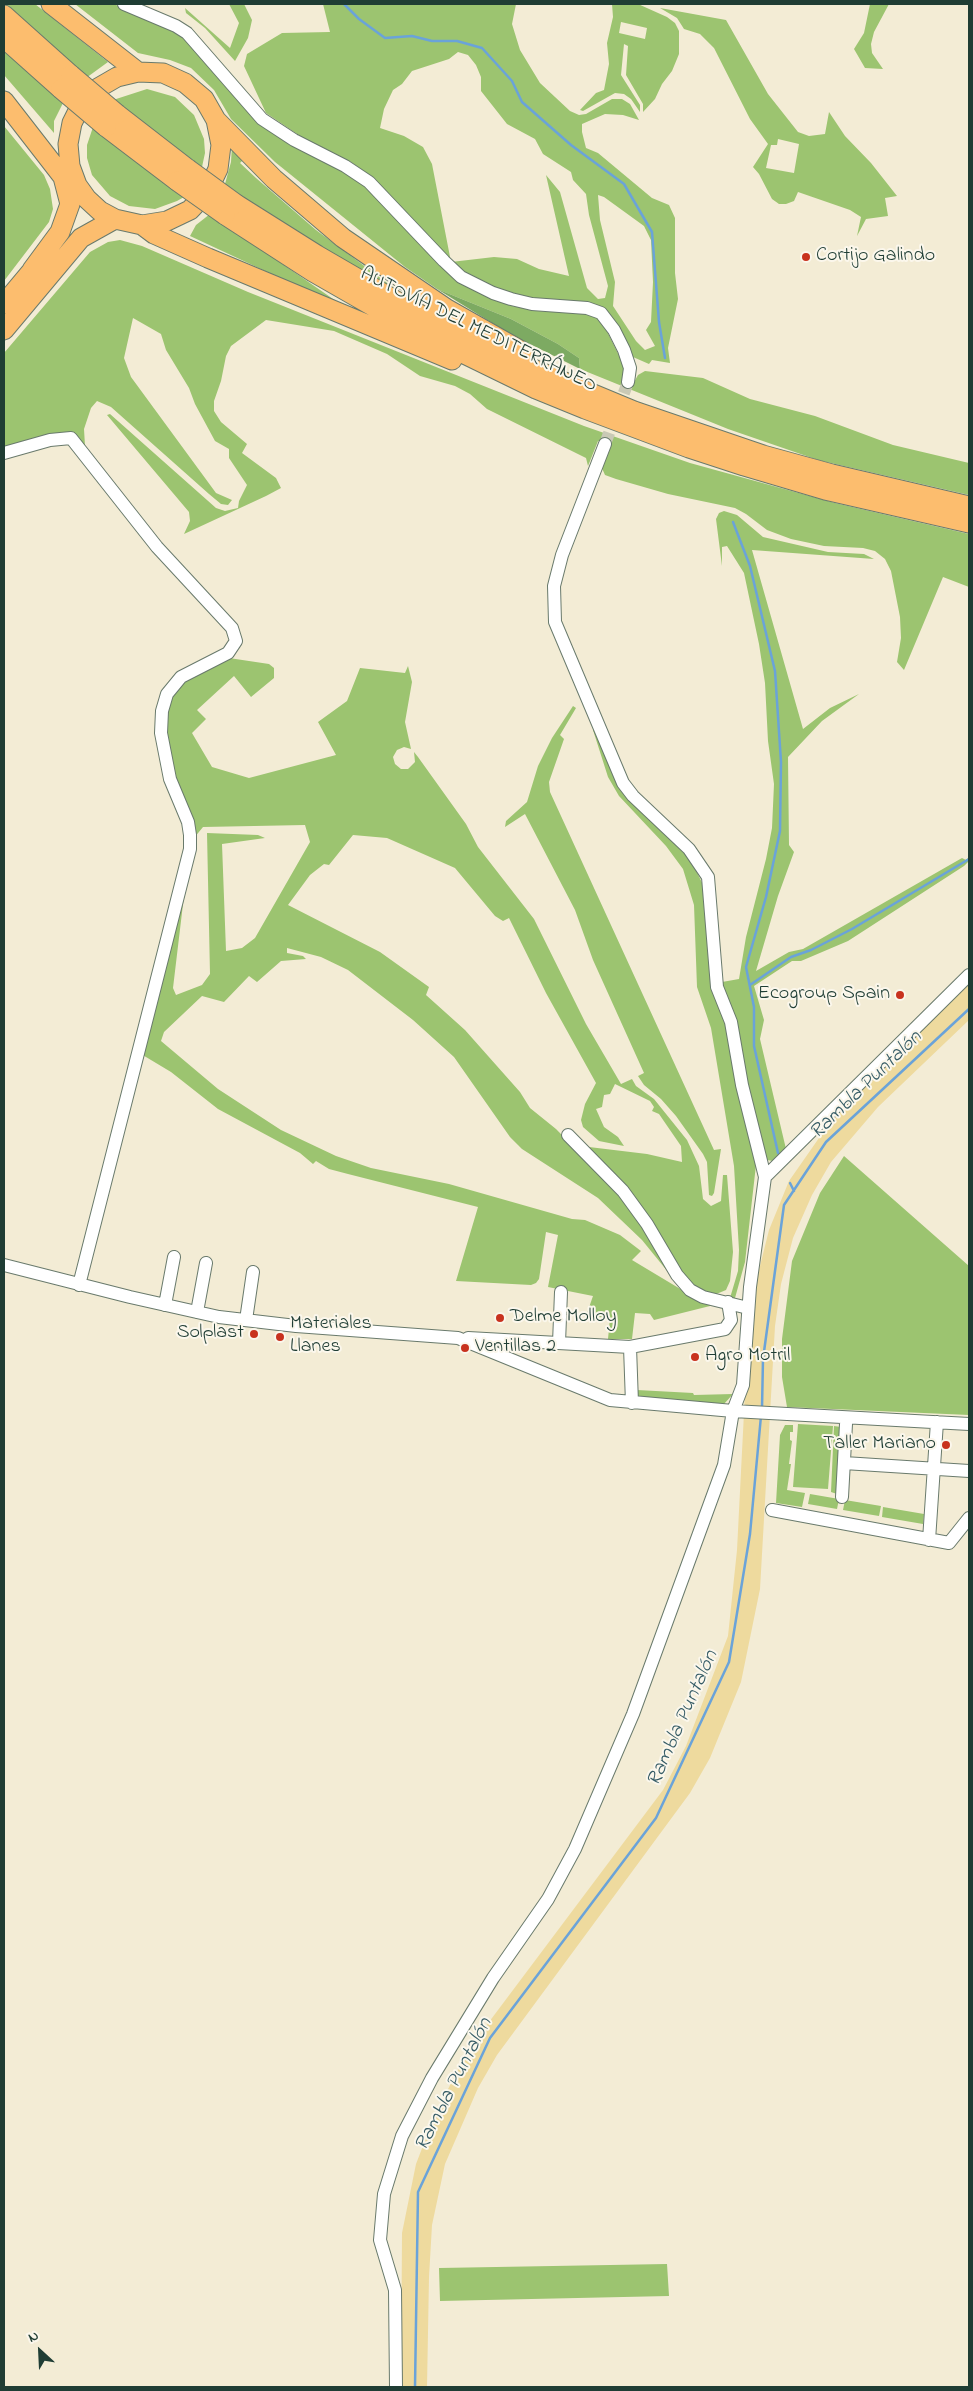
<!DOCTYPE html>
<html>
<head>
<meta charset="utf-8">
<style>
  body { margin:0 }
  #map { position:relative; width:973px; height:2391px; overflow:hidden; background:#f3ecd5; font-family:"Indie Flower",sans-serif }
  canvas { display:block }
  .frame { position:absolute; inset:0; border:5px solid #1f3d34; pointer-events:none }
  .north { position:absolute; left:15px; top:2326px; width:50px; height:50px; -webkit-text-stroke:4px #fbf7ec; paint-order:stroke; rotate:335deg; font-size:14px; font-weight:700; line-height:20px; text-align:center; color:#1f3d34 }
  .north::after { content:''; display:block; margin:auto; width:18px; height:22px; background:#1f3d34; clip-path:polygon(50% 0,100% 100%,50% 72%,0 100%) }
</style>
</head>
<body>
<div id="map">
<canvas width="973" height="2391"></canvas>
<div class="frame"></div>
<div class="north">N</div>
</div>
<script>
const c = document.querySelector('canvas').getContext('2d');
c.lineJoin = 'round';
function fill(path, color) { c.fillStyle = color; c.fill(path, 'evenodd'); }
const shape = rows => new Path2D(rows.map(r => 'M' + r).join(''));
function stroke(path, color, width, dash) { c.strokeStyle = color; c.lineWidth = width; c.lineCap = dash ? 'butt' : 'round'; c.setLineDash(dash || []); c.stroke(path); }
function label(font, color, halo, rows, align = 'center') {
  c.font = font + ' "Indie Flower",sans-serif'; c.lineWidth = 4; c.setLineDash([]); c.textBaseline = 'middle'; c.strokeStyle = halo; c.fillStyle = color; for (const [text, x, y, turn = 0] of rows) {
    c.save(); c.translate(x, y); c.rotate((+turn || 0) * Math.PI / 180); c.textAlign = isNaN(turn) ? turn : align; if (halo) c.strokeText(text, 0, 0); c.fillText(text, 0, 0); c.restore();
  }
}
fill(shape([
  [4,4,35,4,108,62,86,78],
  [75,4,114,4,180,34,244,108,257,119,362,182,446,269,512,306,536,311,591,313,600,317,633,384,638,375,645,371,703,378,750,399,815,416,893,445,969,463,969,495,818,460,728,429,580,369,579,358,558,344,511,319,437,289,405,267,275,162,231,119,214,90,191,68,170,60,138,53],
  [229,4,244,4,252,20,248,38,235,61,205,28,186,13,185,8,230,48,239,23],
  [323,4,516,4,512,24,520,50,540,83,570,111,579,115,586,114,612,99,622,99,630,104,639,120,623,115,605,114,582,124,582,132,586,148,598,153,652,198,669,205,675,218,675,273,678,299,668,348,670,363,652,360,649,364,633,357,608,315,595,305,518,297,467,275,451,262,369,175,351,162,303,138,266,113,244,66,247,54,282,33,330,32],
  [458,52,468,55,476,65,481,77,481,91,507,124,535,139,543,154,571,172,573,180,586,194,589,215,608,286,605,298,598,299,587,288,560,192,546,175,569,276,539,269,517,259,494,257,451,262,432,164,423,147,404,136,380,128,384,109,393,90,402,84,412,71,449,59],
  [598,195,604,197,644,226,651,240,653,282,651,322,646,330,655,346,645,350,636,341,613,306,615,282,600,220],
  [612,4,638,4,667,17,675,23,679,31,679,54,672,71,662,84,655,99,643,112,643,104,626,75,628,46,624,44,621,75,640,105,640,112,631,99,624,94,615,93,583,111,580,110,596,93,604,90,609,64,607,43,613,17],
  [621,22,647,28,645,39,619,33],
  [870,4,889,4,874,32,871,44,872,53,883,69,865,68,854,49,864,33],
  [660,8,726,20,768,94,798,132,809,136,825,134,829,112,845,136,871,163,897,196,885,198,888,216,866,219,857,236,861,217,850,210,798,192,794,201,786,204,779,204,772,199,759,174,753,167,768,144,750,119,714,48,700,34,684,29,677,18],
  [778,139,799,144,794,173,766,168,771,145,777,145],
  [4,51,63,103,54,121,54,133,4,75],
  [147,89,175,97,194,115,204,139,205,153,202,167,113,100],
  [4,126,44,175,50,189,53,209,49,222,4,281],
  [93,127,184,197,177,201,155,209,129,206,110,196,92,175,87,158,87,145],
  [232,146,244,159,240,163,256,178,316,230,402,294,356,269,275,219,225,184,231,162],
  [210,214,349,310,190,236,196,225],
  [120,240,142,246,248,292,584,426,690,463,835,503,969,534,969,587,943,577,904,670,897,662,901,638,900,617,891,571,885,559,875,551,863,548,824,546,791,539,767,530,746,514,735,508,668,494,616,479,605,475,601,466,609,443,598,441,588,466,586,458,487,409,470,394,455,386,420,376,387,354,334,331,266,320,231,346,226,356,221,381,214,401,214,411,221,422,247,444,242,453,276,478,281,488,266,496,184,534,190,521,189,512,107,415,110,414,216,508,225,511,238,508,239,501,247,485,229,458,229,449,215,441,195,404,189,388,166,350,161,334,133,318,124,358,131,377,216,493,232,500,228,505,221,504,209,494,111,407,97,401,91,408,84,429,85,446,75,434,63,432,4,450,4,353,90,252,108,242],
  [724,511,737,515,763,537,828,552,864,554,874,559,752,550,803,729,830,708,859,694,822,721,788,757,789,845,794,852,778,896,756,971,789,952,803,949,962,858,966,860,969,857,969,861,964,866,848,941,801,961,792,961,754,986,764,1020,760,1039,786,1149,773,1161,767,1160,762,1147,722,982,739,979,746,937,766,859,772,828,774,784,768,741,765,683,759,644,744,573,727,546,722,547,722,566,716,519,719,513],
  [229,658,269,664,274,668,274,678,251,697,234,676,197,710,206,719,192,733,212,767,249,778,336,755,318,722,347,701,360,668,405,673,408,666,412,682,405,722,411,749,404,747,397,750,393,757,395,764,401,769,408,769,415,762,414,752,418,757,466,824,478,847,534,919,586,1024,621,1084,632,1079,636,1086,654,1099,687,1140,699,1166,703,1199,711,1206,721,1201,723,1175,727,1175,733,1252,730,1281,726,1290,714,1295,692,1287,589,1147,647,1154,682,1162,681,1146,659,1114,652,1111,654,1107,650,1101,615,1084,610,1094,604,1095,602,1107,596,1109,604,1127,618,1137,624,1146,599,1141,583,1127,581,1120,585,1104,596,1083,546,993,509,918,503,921,495,916,455,868,387,838,353,835,329,865,324,864,310,875,288,905,380,952,429,987,426,995,465,1030,520,1092,530,1108,556,1129,628,1202,668,1272,642,1240,598,1198,522,1149,510,1137,454,1057,413,1020,348,970,321,957,287,948,287,953,303,956,306,959,281,961,257,982,249,976,224,1002,202,996,164,1032,161,1041,218,1089,281,1130,336,1156,371,1168,449,1184,572,1219,585,1220,620,1235,641,1251,632,1260,692,1296,714,1305,654,1320,650,1314,635,1313,632,1339,608,1339,610,1318,586,1316,593,1296,548,1287,558,1235,546,1232,539,1279,536,1283,531,1285,456,1281,478,1207,348,1174,329,1169,316,1161,313,1164,300,1153,218,1109,171,1072,141,1054,186,879,173,988,176,995,202,985,210,974,207,833,258,835,265,838,222,844,226,951,242,948,255,938,310,842,305,825,203,827,194,838,178,789,164,726,168,708,177,687,188,677],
  [573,706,576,708,560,735,564,739,549,782,550,792,714,1150,721,1149,714,1193,712,1196,709,1195,707,1162,703,1154,676,1116,661,1099,644,1085,638,1076,644,1073,593,960,575,910,525,814,505,827,506,821,527,802,538,766,552,738],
  [594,727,617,780,690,858,707,893,724,1014,756,1165,745,1262,735,1298,732,1299,730,1298,738,1271,739,1250,734,1166,711,1028,697,987,694,905,683,869,666,846,619,796,608,777,593,730],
  [844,1156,969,1266,969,1415,787,1407,782,1377,782,1339,792,1261,820,1193],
  [637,1390,693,1393,694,1395,733,1394,724,1404,637,1398],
  [798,1424,833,1426,828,1489,793,1487],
  [785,1425,793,1425,793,1432,790,1432,790,1440,792,1441,789,1464,791,1464,787,1490,805,1493,802,1507,776,1503,780,1435],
  [834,1426,841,1427,837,1494,831,1492],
  [810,1494,839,1499,837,1509,808,1504],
  [845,1500,881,1506,879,1516,843,1510],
  [883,1507,924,1514,923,1524,882,1517],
  [667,2264,669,2296,440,2301,439,2268]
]), '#9cc470');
fill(shape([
  [437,289,511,319,558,344,579,358,580,369,510,334]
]), '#7daa62');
fill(shape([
  [969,982,969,1020,878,1107,831,1162,812,1195,793,1238,781,1284,775,1326,760,1589,741,1682,710,1758,690,1793,497,2055,478,2088,445,2164,432,2225,429,2277,427,2387,401,2387,402,2233,416,2164,436,2112,458,2070,486,2026,663,1790,686,1746,728,1636,737,1550,745,1393,757,1278,769,1230,789,1181,835,1115]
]), '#eeda9e');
stroke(shape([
  [344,4,359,19,385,38,412,36,432,41,457,41,482,48,512,81,522,102,571,145,624,184,652,232,659,322,665,358],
  [733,522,750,566,775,671,781,762,780,831,766,897,746,967,754,1007,754,1046,778,1153],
  [750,985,791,957,811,950,852,929,969,859],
  [790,1183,794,1191],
  [762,1408,763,1359,784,1205,826,1142,969,1009],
  [415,2387,418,2192,490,2038,656,1818,729,1662,750,1534,761,1416]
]), '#6aa3d9', 2.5);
stroke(shape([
  [605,444,628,382]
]), '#c9c9b5', 12, [12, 6]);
const minor = shape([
  [124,4,176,26,187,33,262,119,294,140,345,166,369,182,444,261,461,277,493,293,511,299,532,304,587,308,601,313,614,330,624,350,630,368,628,382],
  [4,453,50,440,71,438,157,547,232,628,236,641,228,653,181,677,167,694,162,711,161,733,170,779,188,822,190,835,190,849,79,1285],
  [568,1135,623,1191,647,1224,677,1275,690,1290,703,1297,748,1308],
  [765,1177,969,975],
  [4,1265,130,1297,219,1317,296,1326,458,1338,610,1400,733,1411,969,1424],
  [165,1305,174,1257],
  [197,1312,206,1263],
  [246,1320,253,1272],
  [468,1338,630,1347,725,1329,731,1320,728,1302],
  [559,1343,561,1292],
  [630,1347,632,1403],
  [844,1463,969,1471],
  [842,1497,846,1424],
  [772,1510,949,1543,969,1518],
  [929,1540,937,1422],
  [396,2387,395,2290,380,2240,384,2194,402,2136,432,2078,493,1978,548,1899,575,1849,633,1714,724,1465,733,1411,743,1385,750,1287,765,1177,742,1085,731,1022,717,987,708,877,689,849,633,796,623,783,555,622,554,586,562,555,605,444]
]);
const highway = shape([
  [51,4,138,72],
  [4,15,71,75],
  [4,38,61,89],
  [4,101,63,177,70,204,60,232,32,270],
  [117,114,188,169],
  [217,121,274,179,343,238,447,309,523,352],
  [106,127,177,181],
  [236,204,317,255,417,313,521,364,634,411,763,455,832,474,969,506],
  [225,215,313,272,409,327,536,389,585,409,689,448,744,466,825,490,969,523],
  [142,225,154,234,208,258,452,360],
  [4,304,40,261],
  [4,330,81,238,115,219,142,225,167,221,190,210,207,192,218,169,221,145,216,120,204,99,185,83,163,73,138,72,117,77,98,88,82,103,72,123,68,144,70,166,77,185,87,199,100,211,115,219]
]);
stroke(minor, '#697a6c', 14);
stroke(highway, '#697a6c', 21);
stroke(minor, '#fff', 12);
stroke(highway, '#fcbd6e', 19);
const highwayBridge = shape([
  [71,75,117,114],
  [61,89,106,127],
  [188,169,236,204],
  [177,181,225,215]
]);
stroke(highwayBridge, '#697a6c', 21, []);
stroke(highwayBridge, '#fcbd6e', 19);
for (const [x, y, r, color] of [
  [806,257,5,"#c8321e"],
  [900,995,5,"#c8321e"],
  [500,1318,5,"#c8321e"],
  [254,1334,5,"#c8321e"],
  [280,1337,5,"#c8321e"],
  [465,1348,5,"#c8321e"],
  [695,1357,5,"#c8321e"],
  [946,1445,5,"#c8321e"]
]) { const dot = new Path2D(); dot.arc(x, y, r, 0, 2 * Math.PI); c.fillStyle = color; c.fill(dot); stroke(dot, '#fbf7ec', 2); }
label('20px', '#1f3d34', '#fbf7ec', [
  ["Cortijo Galindo",816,257],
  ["Ecogroup Spain",890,995,"right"],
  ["Delme Molloy",510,1318],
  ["Materiales",290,1325],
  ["Llanes",290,1348],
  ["Solplast",244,1334,"right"],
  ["Ventillas 2",475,1348],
  ["Agro Motril",705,1357],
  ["Taller Mariano",936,1445,"right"]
], 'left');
label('20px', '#1f3d34', '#fbf7ec', [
  ["AUTOVÍA DEL MEDITERRÁNEO",478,331,26]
]);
label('italic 21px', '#365c66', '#fbf7ec', [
  ["Rambla Puntalón",867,1086,-44],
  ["Rambla Puntalón",684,1719,-66],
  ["Rambla Puntalón",455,2085,-63]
]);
</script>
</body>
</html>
